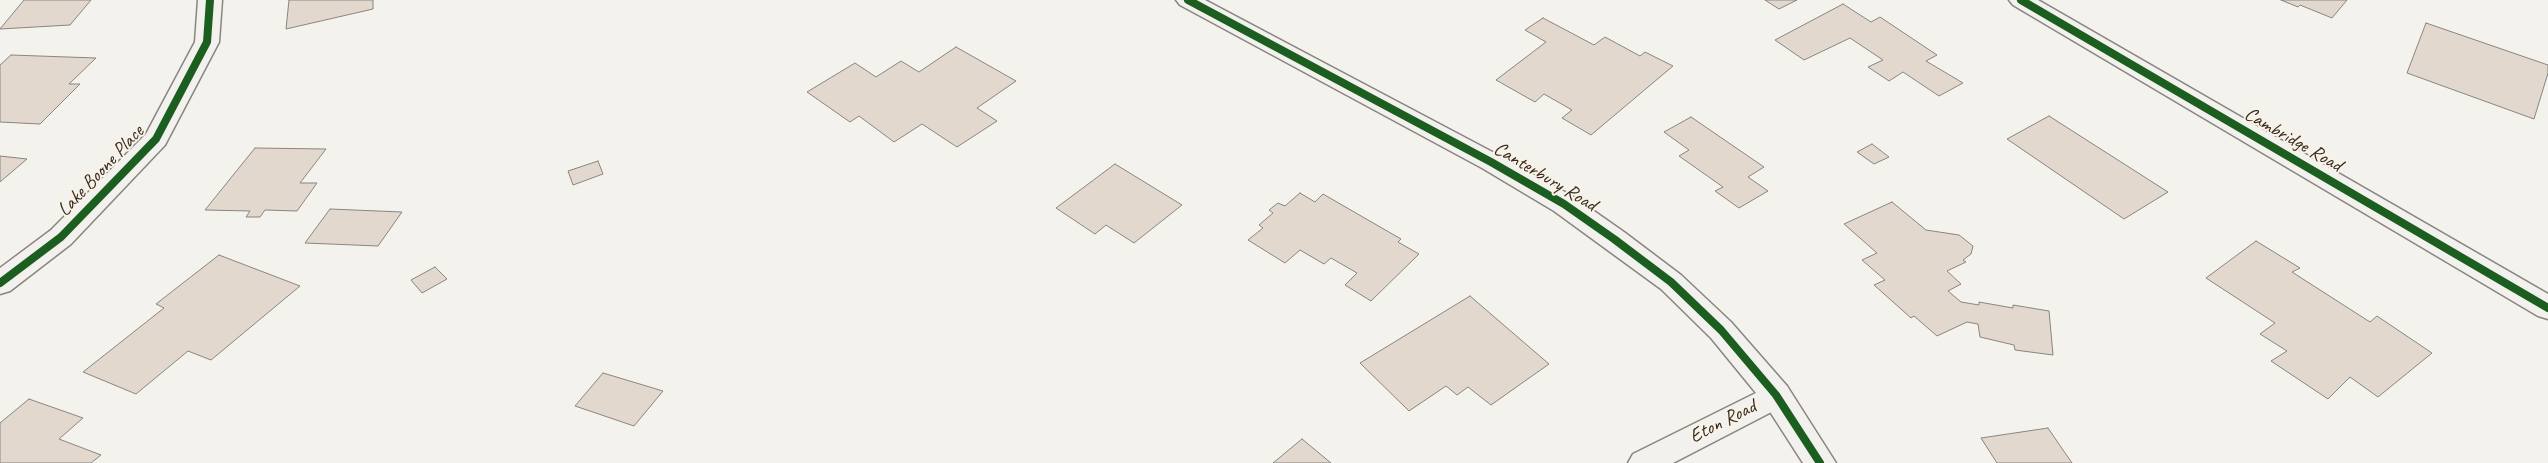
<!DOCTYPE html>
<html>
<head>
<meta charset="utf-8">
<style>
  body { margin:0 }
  canvas { display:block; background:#f4f2ec }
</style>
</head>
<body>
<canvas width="2548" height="463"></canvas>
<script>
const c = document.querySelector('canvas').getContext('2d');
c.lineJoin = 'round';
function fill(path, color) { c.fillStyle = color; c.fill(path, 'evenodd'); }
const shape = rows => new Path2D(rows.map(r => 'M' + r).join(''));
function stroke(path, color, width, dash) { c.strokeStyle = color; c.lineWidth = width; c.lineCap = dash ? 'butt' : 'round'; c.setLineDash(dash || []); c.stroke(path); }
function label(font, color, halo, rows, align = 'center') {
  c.font = font + ' Caveat,sans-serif'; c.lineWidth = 4; c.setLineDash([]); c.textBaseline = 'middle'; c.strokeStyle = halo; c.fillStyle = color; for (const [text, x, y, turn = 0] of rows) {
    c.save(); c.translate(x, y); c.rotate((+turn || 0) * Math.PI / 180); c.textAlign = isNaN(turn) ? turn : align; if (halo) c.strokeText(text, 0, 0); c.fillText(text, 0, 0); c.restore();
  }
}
const building = shape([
  [24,0,91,0,70,25,0,29,24,0],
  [289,0,373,0,373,9,286,29,289,0],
  [1765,0,1797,0,1779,9,1765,0],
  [2281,0,2347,0,2332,18,2300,5,2298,7,2281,0],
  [1843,4,1871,22,1880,17,1937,55,1926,61,1963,83,1939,96,1903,72,1889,81,1868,67,1883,60,1850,38,1804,60,1775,40,1843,4],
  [1543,18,1594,45,1605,37,1640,56,1645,52,1673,66,1591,135,1562,118,1572,110,1544,94,1535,102,1496,80,1546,42,1525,30,1543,18],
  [2426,23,2548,65,2548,73,2534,119,2407,73,2426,23],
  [956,47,1016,81,977,108,997,121,957,147,922,124,894,142,859,116,850,122,807,92,855,63,876,77,901,61,919,72,956,47],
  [11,55,96,58,69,84,80,84,40,124,0,122,0,65,11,55],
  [2049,116,2168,192,2124,219,2007,139,2049,116],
  [1691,117,1764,167,1748,177,1768,191,1739,208,1715,191,1723,187,1679,156,1689,150,1664,132,1691,117],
  [1872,144,1889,157,1874,164,1857,152,1872,144],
  [255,148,326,149,300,183,317,183,297,211,265,210,260,217,246,217,250,211,205,210,255,148],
  [0,156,27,159,0,182,0,156],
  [598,161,603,174,573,185,568,171,598,161],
  [1115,164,1182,205,1134,243,1106,225,1095,234,1056,208,1115,164],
  [1300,193,1315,202,1323,194,1401,239,1398,242,1419,254,1371,301,1345,285,1357,273,1331,258,1324,264,1300,250,1285,263,1248,240,1263,228,1259,225,1273,213,1269,210,1278,203,1285,206,1300,193],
  [1892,202,1926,230,1959,235,1973,246,1971,254,1963,260,1966,262,1947,271,1961,284,1948,291,1961,302,1979,305,1979,302,2013,308,2013,305,2049,311,2053,355,2015,350,2014,345,1980,337,1978,324,1967,322,1937,336,1914,316,1911,318,1874,285,1885,280,1862,260,1877,253,1844,224,1892,202],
  [330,209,402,212,378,246,305,243,330,209],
  [2256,241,2300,268,2292,272,2370,322,2377,316,2432,353,2378,397,2350,377,2328,399,2271,361,2287,351,2260,334,2275,323,2206,278,2256,241],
  [219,255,300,286,211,360,188,351,136,394,83,372,164,308,156,304,219,255],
  [435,267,447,279,422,293,411,280,435,267],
  [1470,296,1549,364,1491,405,1468,387,1457,395,1446,386,1409,411,1360,363,1470,296],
  [603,373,663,391,634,426,575,406,603,373],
  [29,399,83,418,59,439,101,455,91,463,0,463,0,423,29,399],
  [2048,428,2072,463,1997,463,1981,438,2048,428],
  [1302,439,1331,463,1273,463,1302,439]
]);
fill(building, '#e2d8ce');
stroke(building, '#898580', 1);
const street = shape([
  [198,0,222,0,219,42,165,145,71,244,10,291,0,294,0,268,51,230,146,134,195,42,198,0],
  [2009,0,2038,0,2548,294,2548,319,2538,316,2013,5,2009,0],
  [1776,383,1787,386,1791,395,1787,404,1673,463,1628,463,1633,454,1776,383]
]);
const secondary = shape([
  [1176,0,1205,0,1500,156,1574,197,1624,232,1681,275,1731,322,1787,386,1836,463,1803,463,1765,404,1711,338,1661,289,1554,211,1482,168,1180,5,1176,0]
]);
stroke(street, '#898580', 3);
stroke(secondary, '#898580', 3);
fill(street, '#f2f1ed');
fill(secondary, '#f2f1ed');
stroke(shape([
  [1188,0,1491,162,1564,204,1614,239,1671,282,1721,330,1776,395,1820,463],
  [2021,0,2548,308],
  [0,283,61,237,156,139,207,42,210,0]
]), '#1b5e20', 8);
label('20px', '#3b2a1e', '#f7f3e8', [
  ["Cambridge Road",2293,140,30],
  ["Lake Boone Place",101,171,-47],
  ["Canterbury Road",1545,177,31],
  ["Eton Road",1723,422,-27]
]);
</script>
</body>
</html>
